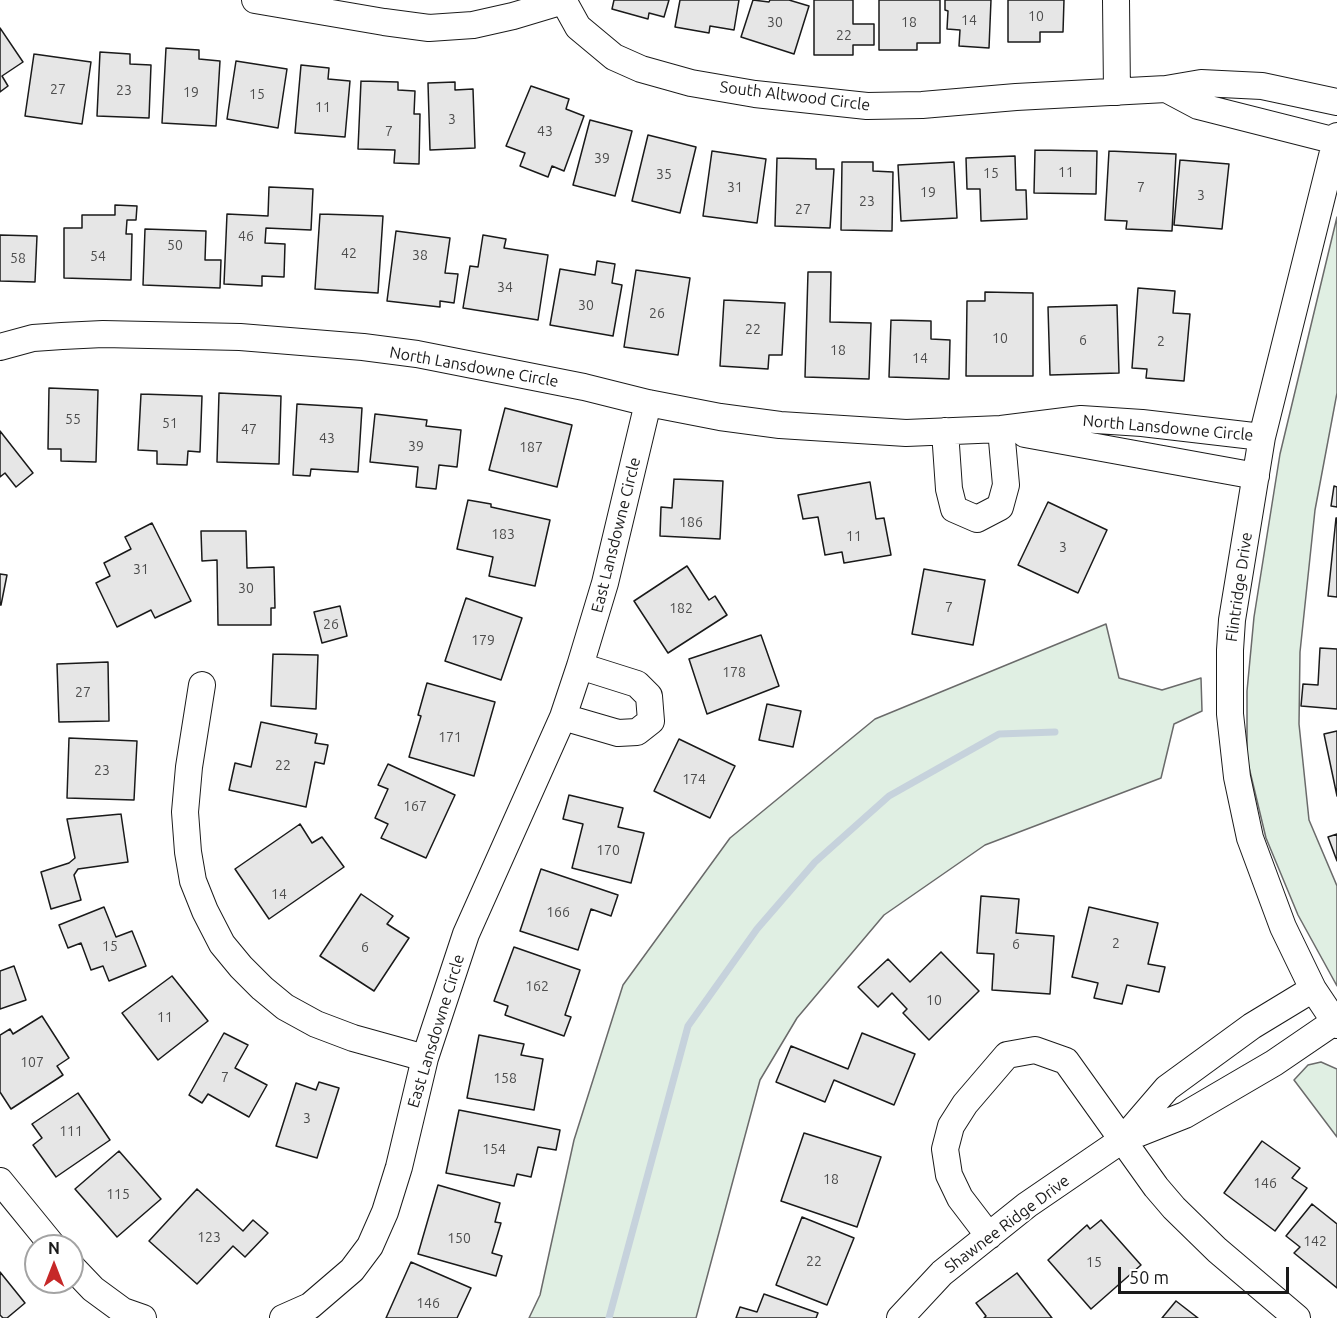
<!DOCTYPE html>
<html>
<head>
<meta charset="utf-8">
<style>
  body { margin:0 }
  #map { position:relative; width:1337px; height:1318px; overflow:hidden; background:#fff; font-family:Ubuntu,sans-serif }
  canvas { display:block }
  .north { position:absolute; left:24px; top:1234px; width:60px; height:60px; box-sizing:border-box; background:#fff; border:2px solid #a3a3a3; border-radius:50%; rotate:0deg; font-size:16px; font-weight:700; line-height:24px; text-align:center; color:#1a1a1a }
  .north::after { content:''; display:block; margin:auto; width:21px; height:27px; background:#c62828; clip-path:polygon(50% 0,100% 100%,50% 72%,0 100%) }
  .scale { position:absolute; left:1118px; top:1267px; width:171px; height:27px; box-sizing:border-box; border:3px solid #1a1a1a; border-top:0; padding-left:8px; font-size:18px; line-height:21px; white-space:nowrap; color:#1a1a1a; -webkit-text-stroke:4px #fff; paint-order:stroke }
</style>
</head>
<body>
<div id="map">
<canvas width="1337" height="1318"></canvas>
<div class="north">N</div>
<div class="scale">50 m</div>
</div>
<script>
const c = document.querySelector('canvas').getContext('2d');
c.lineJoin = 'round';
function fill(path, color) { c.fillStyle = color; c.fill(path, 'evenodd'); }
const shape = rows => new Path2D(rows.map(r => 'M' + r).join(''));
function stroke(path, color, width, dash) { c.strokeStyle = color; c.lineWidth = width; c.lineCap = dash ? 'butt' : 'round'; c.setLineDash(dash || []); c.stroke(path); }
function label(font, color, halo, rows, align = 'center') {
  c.font = font + ' Ubuntu,sans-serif'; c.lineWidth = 4.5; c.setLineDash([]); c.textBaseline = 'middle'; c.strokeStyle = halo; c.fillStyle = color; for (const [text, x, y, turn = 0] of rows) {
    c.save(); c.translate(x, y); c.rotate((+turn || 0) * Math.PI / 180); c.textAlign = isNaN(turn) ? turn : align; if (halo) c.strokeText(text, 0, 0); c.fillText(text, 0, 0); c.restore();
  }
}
const green = shape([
  [1337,217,1337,393,1315,510,1300,652,1299,724,1309,820,1337,886,1337,986,1298,915,1266,838,1247,759,1247,691,1254,617,1280,454,1337,217],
  [1106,624,1119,678,1162,690,1201,678,1202,711,1174,724,1161,778,985,845,884,915,797,1018,760,1080,696,1318,529,1318,540,1295,574,1140,623,985,730,838,875,719,1106,624],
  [1321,1062,1337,1069,1337,1137,1294,1080,1308,1065,1321,1062]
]);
fill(green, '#e0efe3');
stroke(green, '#6a6a6a', 1.5);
stroke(shape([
  [609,1318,688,1026,757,929,815,862,889,796,999,734,1055,732]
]), '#c6d2dc', 7);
const building = shape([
  [614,0,669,0,664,17,649,13,648,19,612,9,614,0],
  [680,0,739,0,734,30,710,26,709,33,675,27,680,0],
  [753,0,769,2,770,0,789,0,809,6,794,54,741,37,753,0],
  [814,0,853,0,853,24,874,24,874,45,853,45,853,55,814,55,814,0],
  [879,0,940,0,940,43,917,43,917,50,879,50,879,0],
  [945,0,991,0,989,48,959,46,960,30,947,29,948,11,945,10,945,0],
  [1008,0,1064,0,1063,32,1040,32,1040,42,1008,42,1008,0],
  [0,28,23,62,2,76,8,86,0,92,0,28],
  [166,48,199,50,199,59,220,61,216,126,162,123,166,48],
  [100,52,130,54,130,64,151,65,149,118,97,116,100,52],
  [34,54,91,62,82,124,25,116,34,54],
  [236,61,287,69,278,128,227,119,236,61],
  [301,65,329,68,328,79,350,81,345,137,295,133,301,65],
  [361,81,398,82,398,90,415,91,414,114,420,114,419,164,394,163,395,150,358,149,361,81],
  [455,82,455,90,473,89,475,148,430,150,428,83,455,82],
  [531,86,569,99,566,109,584,116,564,171,552,166,548,177,520,166,525,153,506,146,531,86],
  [590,120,632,131,615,196,573,185,590,120],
  [648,135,696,147,680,213,632,201,648,135],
  [1035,150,1097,151,1096,194,1034,193,1035,150],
  [712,151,766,159,757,223,703,216,712,151],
  [1109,151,1176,154,1172,231,1126,229,1127,221,1105,220,1109,151],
  [1015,156,1016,190,1026,190,1027,219,981,221,980,189,967,189,966,158,1015,156],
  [777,158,816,159,816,169,834,169,830,228,775,226,777,158],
  [1180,160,1229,164,1222,229,1174,225,1180,160],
  [842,162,873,162,873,171,893,172,892,231,841,230,842,162],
  [954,162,957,218,901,221,898,165,954,162],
  [269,187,313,189,311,230,266,228,265,243,285,244,284,277,262,276,262,286,224,284,227,214,268,216,269,187],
  [115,205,137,206,136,220,127,220,126,234,132,234,131,280,64,278,64,228,82,228,82,215,115,215,115,205],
  [320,214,383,216,378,293,315,289,320,214],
  [145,229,206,231,205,260,221,260,220,288,143,285,145,229],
  [396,231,450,238,445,273,458,274,454,303,440,301,440,307,387,301,396,231],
  [0,235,37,236,35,282,0,281,0,235],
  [483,235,506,239,504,248,548,255,538,320,463,308,470,266,478,267,483,235],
  [597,261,615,264,612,283,622,285,613,336,550,325,560,269,595,275,597,261],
  [636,270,690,278,678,355,624,347,636,270],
  [808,272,831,272,830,322,871,323,869,379,805,377,808,272],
  [1138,288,1175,291,1173,313,1190,314,1184,381,1146,378,1147,369,1132,368,1138,288],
  [985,292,1033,293,1033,376,966,376,967,301,985,301,985,292],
  [724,300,785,303,782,355,769,355,768,369,720,366,724,300],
  [1117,305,1119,373,1050,375,1048,307,1117,305],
  [891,320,931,321,931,339,950,340,949,379,889,377,891,320],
  [49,388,98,390,96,462,61,461,61,449,48,449,49,388],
  [219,393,281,396,279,464,217,462,219,393],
  [141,394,202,396,200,452,188,451,187,465,157,464,157,451,138,450,141,394],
  [297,404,362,408,358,472,311,469,310,476,293,475,297,404],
  [505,408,572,425,557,487,489,470,505,408],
  [375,414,427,420,426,426,461,430,457,467,439,465,436,489,416,487,418,467,370,462,375,414],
  [0,431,33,473,16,487,5,473,0,477,0,431],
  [674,479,723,481,720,539,660,536,661,507,672,508,674,479],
  [870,482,876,519,884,518,891,555,844,563,842,552,825,555,818,517,803,519,798,495,870,482],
  [1334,486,1337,487,1337,507,1331,506,1334,486],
  [468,500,491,504,491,507,550,520,535,586,489,576,493,557,457,549,468,500],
  [1048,502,1107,530,1078,593,1018,565,1048,502],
  [1336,518,1337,518,1337,597,1328,596,1336,518],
  [152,523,191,601,155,618,151,610,117,627,96,583,110,576,104,563,131,549,125,537,152,523],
  [201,531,246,531,247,568,274,567,275,608,271,608,271,625,218,625,217,560,202,561,201,531],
  [687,566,709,600,715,596,727,615,668,653,634,601,687,566],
  [924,569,985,580,973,645,912,634,924,569],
  [0,574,7,575,1,605,0,605,0,574],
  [466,598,522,618,501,680,445,661,466,598],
  [340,606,347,636,322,643,314,612,340,606],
  [761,635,779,686,707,714,689,659,761,635],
  [1320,648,1337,649,1337,709,1301,706,1303,684,1318,685,1320,648],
  [273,654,318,655,316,709,271,706,273,654],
  [108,662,109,721,59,722,57,664,108,662],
  [427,683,495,702,474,776,409,757,421,716,418,715,427,683],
  [767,704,801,711,793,747,759,740,767,704],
  [261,722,317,734,315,743,328,745,324,764,315,762,306,807,229,790,235,763,251,767,261,722],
  [1337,731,1337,796,1324,734,1337,731],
  [69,738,137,741,134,800,67,798,69,738],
  [679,739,735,766,710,818,654,791,679,739],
  [388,764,455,795,426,858,381,838,388,824,375,818,388,789,378,785,388,764],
  [569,795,623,808,618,827,644,833,631,883,572,868,583,824,563,819,569,795],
  [121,814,128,862,78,869,74,875,81,900,51,909,41,872,69,863,75,858,67,819,121,814],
  [300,824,312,843,322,837,344,867,269,919,235,869,300,824],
  [1337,834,1337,861,1328,837,1337,834],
  [541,869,618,895,611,916,591,909,578,950,520,931,541,869],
  [361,894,393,916,387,924,409,938,374,991,320,956,361,894],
  [981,896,1019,899,1016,933,1054,936,1050,994,992,990,994,954,977,953,981,896],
  [104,907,116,937,132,931,146,966,109,981,103,966,91,970,81,943,68,948,59,925,104,907],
  [1089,907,1158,923,1148,964,1165,967,1159,992,1127,985,1122,1004,1094,998,1098,983,1072,977,1089,907],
  [514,947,580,970,565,1015,571,1017,564,1036,505,1015,508,1006,494,1001,514,947],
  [941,952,979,991,929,1040,903,1013,907,1009,892,993,878,1007,858,987,888,959,910,982,941,952],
  [14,966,26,1000,0,1009,0,971,14,966],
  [172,976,208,1021,158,1060,122,1013,172,976],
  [42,1016,69,1058,57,1066,63,1075,11,1109,0,1092,0,1035,10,1029,13,1034,42,1016],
  [224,1033,248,1045,235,1068,267,1085,249,1117,208,1094,202,1103,189,1095,224,1033],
  [862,1033,915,1054,894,1105,834,1080,825,1102,776,1082,791,1046,848,1069,862,1033],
  [479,1035,524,1044,521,1055,543,1059,534,1110,467,1098,479,1035],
  [319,1082,339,1088,317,1158,276,1146,296,1083,316,1090,319,1082],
  [78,1093,110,1140,56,1177,33,1145,42,1138,32,1124,78,1093],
  [459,1110,560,1130,556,1150,538,1147,531,1177,517,1174,514,1186,446,1173,459,1110],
  [804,1133,881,1157,857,1227,781,1201,804,1133],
  [1262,1141,1300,1168,1292,1178,1307,1188,1275,1231,1224,1193,1262,1141],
  [119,1151,161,1199,117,1237,75,1189,119,1151],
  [438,1185,500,1203,495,1222,501,1223,492,1253,502,1256,496,1276,418,1254,438,1185],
  [197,1189,243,1231,253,1220,268,1233,245,1257,233,1246,197,1284,149,1241,197,1189],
  [1312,1204,1337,1224,1337,1288,1294,1253,1300,1247,1286,1236,1312,1204],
  [802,1217,854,1238,827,1305,776,1285,802,1217],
  [1101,1220,1141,1265,1091,1309,1048,1260,1087,1225,1090,1229,1101,1220],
  [411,1262,471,1288,457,1318,386,1318,411,1262],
  [0,1272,25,1303,7,1318,3,1318,0,1315,0,1272],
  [1017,1273,1052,1318,984,1318,986,1316,976,1303,1017,1273],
  [764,1294,818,1313,816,1318,736,1318,740,1307,757,1312,764,1294],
  [1176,1301,1198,1318,1162,1318,1176,1301]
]);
fill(building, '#e6e6e6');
stroke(building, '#1a1a1a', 1.5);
const minor = shape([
  [255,0,384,22,429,28,473,25,513,16,563,1],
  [563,0,578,27,614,57,641,69,691,83,755,94,867,106,922,105,1016,97,1166,89,1201,83,1262,86,1337,102],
  [1116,0,1117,92],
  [1166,89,1198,106,1336,141],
  [1337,136,1262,437,1232,620,1230,650,1230,714,1237,777,1250,838,1283,927,1313,989,1337,1025],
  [0,347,33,338,62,336,103,334,240,337,363,347,417,354,584,387,648,403,720,417,780,425,906,433,1001,429,1081,419,1142,423,1262,437],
  [945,431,949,489,954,509,977,519,1000,507,1006,485,1001,429],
  [1025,434,1256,476],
  [202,685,189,767,185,812,188,852,193,881,205,911,222,944,241,967,262,988,285,1007,316,1024,353,1038,425,1058],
  [563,717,618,733,637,732,651,721,649,696,637,684,580,666],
  [1124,1138,1167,1088,1252,1026,1313,989],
  [0,1181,53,1246],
  [989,1236,960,1198,949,1175,945,1149,951,1126,965,1104,1007,1055,1035,1050,1066,1061,1156,1187,1174,1208,1217,1250,1297,1318],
  [72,1267,93,1289,123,1311,143,1318],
  [283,1318,310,1306,352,1270,370,1246,385,1212,399,1167,425,1058,466,934,563,717,580,666,605,583,648,403],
  [900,1318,942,1273,1027,1205,1122,1140,1185,1115,1274,1063,1334,1022]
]);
stroke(minor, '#1a1a1a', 28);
stroke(minor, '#fff', 26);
label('14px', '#4d4d4d', null, [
  ["10",1036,16],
  ["14",969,20],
  ["30",775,22],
  ["18",909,22],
  ["22",844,35],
  ["27",58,89],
  ["23",124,90],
  ["19",191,92],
  ["15",257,94],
  ["11",323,107],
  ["3",452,119],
  ["7",389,131],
  ["43",545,131],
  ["39",602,158],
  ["11",1066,172],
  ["15",991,173],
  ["35",664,174],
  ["31",735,187],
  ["7",1141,187],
  ["19",928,192],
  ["3",1201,195],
  ["23",867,201],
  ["27",803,209],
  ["46",246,236],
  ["50",175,245],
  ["42",349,253],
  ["38",420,255],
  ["54",98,256],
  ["58",18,258],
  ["34",505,287],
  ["30",586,305],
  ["26",657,313],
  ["22",753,329],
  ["10",1000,338],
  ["6",1083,340],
  ["2",1161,341],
  ["18",838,350],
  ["14",920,358],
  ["55",73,419],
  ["51",170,423],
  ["47",249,429],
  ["43",327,438],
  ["39",416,446],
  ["187",531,447],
  ["186",691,522],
  ["183",503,534],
  ["11",854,536],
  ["3",1063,547],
  ["31",141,569],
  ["30",246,588],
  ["7",949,607],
  ["182",681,608],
  ["26",331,624],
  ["179",483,640],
  ["178",734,672],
  ["27",83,692],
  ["171",450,737],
  ["22",283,765],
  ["23",102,770],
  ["174",694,779],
  ["167",415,806],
  ["170",608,850],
  ["14",279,894],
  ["166",558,912],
  ["2",1116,943],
  ["6",1016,944],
  ["15",110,946],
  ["6",365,947],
  ["162",537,986],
  ["10",934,1000],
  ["11",165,1017],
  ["107",32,1062],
  ["7",225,1077],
  ["158",505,1078],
  ["3",307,1118],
  ["111",71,1131],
  ["154",494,1149],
  ["18",831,1179],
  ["146",1265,1183],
  ["115",118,1194],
  ["123",209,1237],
  ["150",459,1238],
  ["142",1315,1241],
  ["22",814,1261],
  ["15",1094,1262],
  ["146",428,1303]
]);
label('16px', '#1a1a1a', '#fff', [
  ["South Altwood Circle",795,96,7],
  ["North Lansdowne Circle",474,367,10],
  ["North Lansdowne Circle",1168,428,5],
  ["East Lansdowne Circle",616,535,-76],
  ["Flintridge Drive",1239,587,-82],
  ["East Lansdowne Circle",436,1031,-73],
  ["Shawnee Ridge Drive",1007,1224,-37]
]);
</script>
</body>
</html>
